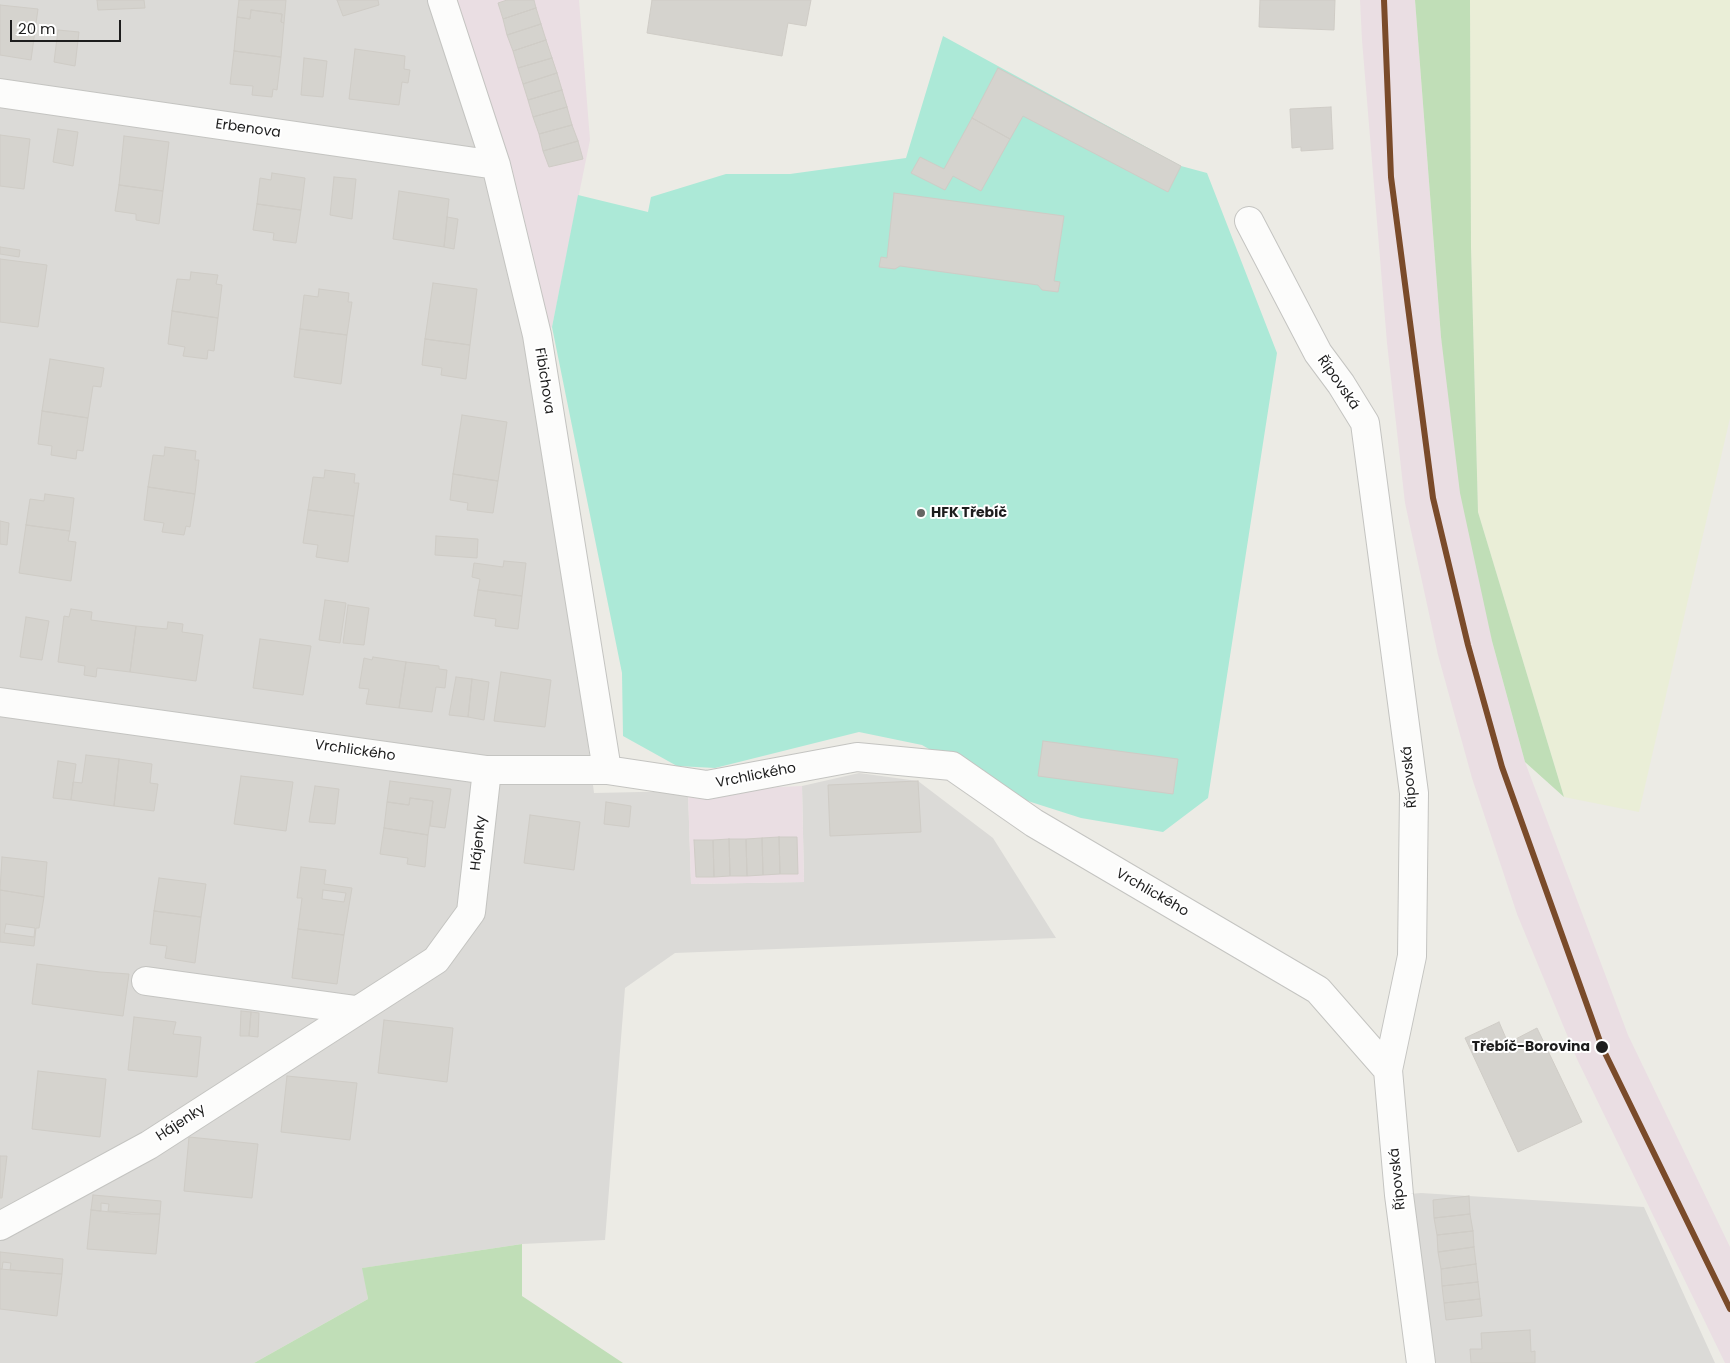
<!DOCTYPE html>
<html>
<head>
<meta charset="utf-8">
<style>
  body { margin:0 }
  #map { position:relative; width:1730px; height:1363px; overflow:hidden; background:#ecebe5; font-family:Poppins,sans-serif }
  canvas { display:block }
  .scale { position:absolute; left:10px; top:20px; width:111px; height:22px; box-sizing:border-box; border:2px solid #1d1d1d; border-top:0; padding-left:6px; font-size:15px; line-height:18px; white-space:nowrap; color:#1d1d1d; -webkit-text-stroke:4px #fff; paint-order:stroke }
</style>
</head>
<body>
<div id="map">
<canvas width="1730" height="1363"></canvas>
<div class="scale">20 m</div>
</div>
<script>
const c = document.querySelector('canvas').getContext('2d');
c.lineJoin = 'round';
function fill(path, color) { c.fillStyle = color; c.fill(path, 'evenodd'); }
const shape = rows => new Path2D(rows.map(r => 'M' + r).join(''));
function stroke(path, color, width, dash) { c.strokeStyle = color; c.lineWidth = width; c.lineCap = dash ? 'butt' : 'round'; c.setLineDash(dash || []); c.stroke(path); }
function label(font, color, halo, rows, align = 'center') {
  c.font = font + ' Poppins,sans-serif'; c.lineWidth = 4; c.setLineDash([]); c.textBaseline = 'middle'; c.strokeStyle = halo; c.fillStyle = color; for (const [text, x, y, turn = 0] of rows) {
    c.save(); c.translate(x, y); c.rotate((+turn || 0) * Math.PI / 180); c.textAlign = isNaN(turn) ? turn : align; if (halo) c.strokeText(text, 0, 0); c.fillText(text, 0, 0); c.restore();
  }
}
fill(shape([
  [0,0,442,0,537,335,594,793,688,791,691,884,804,882,802,786,859,773,918,781,993,838,1056,938,675,953,625,988,605,1240,522,1244,363,1268,368,1299,254,1363,0,1363],
  [1421,1193,1644,1207,1715,1363,1421,1363,1399,1195]
]), '#dbdad7');
fill(shape([
  [442,0,579,0,590,140,552,327,537,335],
  [1360,0,1415,0,1441,337,1492,641,1525,762,1628,1035,1730,1247,1730,1363,1725,1363,1577,1059,1517,914,1472,778,1438,655,1405,503,1387,343,1362,40],
  [802,786,804,882,691,884,688,791]
]), '#eadee3');
fill(shape([
  [1470,0,1730,0,1730,418,1639,812,1564,797,1478,512,1471,247]
]), '#eaeed7');
fill(shape([
  [1415,0,1470,0,1471,247,1478,512,1564,797,1525,762,1492,641,1460,493,1441,337],
  [522,1244,522,1296,623,1363,254,1363,368,1299,362,1268]
]), '#c0deb7');
fill(shape([
  [943,36,1181,166,1207,173,1277,353,1208,798,1163,832,1081,818,1009,795,922,745,859,732,715,768,677,766,623,736,622,673,552,327,578,195,648,212,651,197,726,174,790,174,906,158]
]), '#ace9d7');
const building = shape([
  [97,0,144,0,145,8,98,10,97,0],
  [239,0,286,0,284,23,281,22,282,14,251,10,250,19,237,17,239,0],
  [337,0,378,0,379,5,343,16,337,0],
  [507,0,534,0,536,8,503,19,498,3,507,0],
  [652,0,811,0,806,26,788,23,782,56,647,33,652,0],
  [1260,0,1335,0,1334,30,1259,27,1260,0],
  [0,5,38,9,31,60,0,55,0,5],
  [536,8,541,24,507,35,503,19,536,8],
  [251,10,282,14,281,22,284,23,281,57,234,51,237,17,250,19,251,10],
  [541,24,546,40,513,51,507,35,541,24],
  [58,30,79,32,75,66,54,62,58,30],
  [546,40,552,58,518,68,513,51,546,40],
  [355,49,405,56,404,69,410,70,408,83,402,82,399,105,349,99,355,49],
  [234,51,281,57,277,90,273,89,272,97,252,95,253,86,230,84,234,51],
  [304,58,327,61,323,97,301,95,304,58],
  [552,58,557,73,523,84,518,68,552,58],
  [998,68,1181,166,1168,192,1023,116,1010,139,972,118,998,68],
  [557,73,562,90,528,100,523,84,557,73],
  [562,90,567,107,533,117,528,100,562,90],
  [567,107,572,125,539,134,533,117,567,107],
  [1331,107,1333,149,1301,151,1301,147,1292,148,1290,109,1331,107],
  [972,118,1010,139,981,191,953,176,945,190,911,173,920,157,944,169,972,118],
  [572,125,578,141,543,151,539,134,572,125],
  [58,129,78,132,73,166,53,162,58,129],
  [0,135,30,139,24,189,0,186,0,135],
  [124,136,169,142,163,191,119,185,124,136],
  [578,141,583,159,549,167,543,151,578,141],
  [272,173,305,178,301,210,257,204,260,178,271,180,272,173],
  [334,177,356,179,352,219,330,215,334,177],
  [119,185,163,191,159,224,136,220,136,214,115,211,119,185],
  [399,191,449,199,444,247,393,239,399,191],
  [894,193,1064,216,1054,281,1060,282,1058,292,1042,290,1038,285,900,266,895,269,879,267,881,257,887,258,894,193],
  [257,204,301,210,296,243,273,240,274,233,253,230,257,204],
  [447,217,458,219,454,249,444,247,447,217],
  [0,247,20,250,19,257,0,254,0,247],
  [0,259,47,265,38,327,0,322,0,259],
  [191,272,218,275,216,284,222,285,218,318,172,311,177,279,190,280,191,272],
  [433,283,477,289,470,345,425,339,433,283],
  [319,289,349,293,348,302,352,302,347,335,300,329,304,295,318,297,319,289],
  [172,311,218,318,214,351,208,350,207,359,183,356,185,347,168,344,172,311],
  [300,329,347,335,341,384,294,377,300,329],
  [425,339,470,345,466,379,441,375,442,368,422,365,425,339],
  [50,359,104,368,101,387,93,386,88,418,42,411,50,359],
  [42,411,88,418,83,451,77,450,76,459,51,455,52,446,38,444,42,411],
  [462,415,507,422,498,481,453,474,462,415],
  [165,447,196,451,195,460,199,460,195,494,148,487,153,455,164,456,165,447],
  [325,470,355,474,354,483,359,483,354,516,308,510,313,477,324,478,325,470],
  [453,474,498,481,493,513,467,510,468,503,450,500,453,474],
  [148,487,195,494,190,527,186,526,184,535,162,532,164,523,144,520,148,487],
  [45,494,74,498,70,531,26,525,30,499,44,501,45,494],
  [308,510,354,516,348,562,316,557,318,545,303,543,308,510],
  [0,521,9,523,7,545,0,544,0,521],
  [26,525,70,531,68,541,76,542,71,581,19,573,26,525],
  [436,536,478,539,477,558,435,555,436,536],
  [504,561,526,563,522,596,478,590,480,579,472,577,474,563,503,567,504,561],
  [478,590,522,596,518,629,495,626,496,619,474,616,478,590],
  [325,600,346,603,340,643,319,640,325,600],
  [348,605,369,608,364,645,343,643,348,605],
  [71,609,92,612,91,620,136,626,130,672,97,668,96,677,84,675,85,666,58,662,64,616,69,617,71,609],
  [26,617,49,621,42,660,20,657,26,617],
  [168,622,183,624,182,632,203,635,196,681,130,672,136,626,167,629,168,622],
  [260,639,311,646,303,695,253,688,260,639],
  [373,657,406,662,399,708,366,704,369,689,359,688,364,658,372,660,373,657],
  [406,662,439,666,439,669,447,670,445,688,436,687,432,712,399,708,406,662],
  [501,672,551,680,545,727,494,721,501,672],
  [456,677,472,679,468,717,449,715,456,677],
  [472,679,489,682,484,720,468,717,472,679],
  [1043,741,1178,759,1173,794,1038,776,1043,741],
  [86,755,119,759,114,806,71,800,73,782,82,783,86,755],
  [119,759,152,764,150,783,158,784,154,811,114,806,119,759],
  [58,761,76,764,71,800,53,798,58,761],
  [241,776,293,782,286,831,234,824,241,776],
  [390,781,451,789,445,828,430,826,433,801,410,798,409,805,387,802,390,781],
  [918,781,921,832,830,836,828,785,918,781],
  [315,786,339,789,335,824,309,822,315,786],
  [410,798,433,801,428,835,384,828,387,802,409,805,410,798],
  [606,802,631,806,629,827,604,824,606,802],
  [530,815,580,822,574,870,524,863,530,815],
  [384,828,428,835,425,867,407,864,408,858,380,854,384,828],
  [779,837,797,837,798,874,780,874,779,837],
  [779,837,780,874,763,875,762,838,779,837],
  [762,838,763,875,747,876,746,839,762,838],
  [729,839,730,876,714,877,713,840,729,839],
  [729,839,746,839,747,876,730,876,729,839],
  [694,840,713,840,714,877,696,877,694,840],
  [2,857,47,862,44,897,0,890,2,857],
  [301,867,326,870,324,884,352,888,344,935,298,929,302,898,297,898,301,867],
  [323,890,346,893,344,902,322,899,323,890],
  [159,878,206,884,201,917,154,911,159,878],
  [0,890,44,897,39,928,36,928,34,946,0,942,0,890],
  [6,924,35,928,34,937,4,933,6,924],
  [154,911,201,917,195,963,165,958,167,946,150,944,154,911],
  [298,929,344,935,337,984,292,978,298,929],
  [37,964,100,972,129,974,123,1016,32,1004,37,964],
  [241,1011,251,1012,249,1036,240,1036,241,1011],
  [251,1012,259,1013,258,1037,249,1036,251,1012],
  [134,1017,176,1022,173,1034,201,1037,197,1077,128,1070,134,1017],
  [384,1020,453,1028,447,1082,378,1073,384,1020],
  [1499,1022,1508,1043,1537,1028,1582,1122,1518,1152,1465,1038,1499,1022],
  [38,1071,106,1079,100,1137,32,1129,38,1071],
  [287,1076,357,1083,350,1140,281,1132,287,1076],
  [189,1137,258,1144,252,1198,184,1191,189,1137],
  [0,1156,7,1156,2,1198,0,1198,0,1156],
  [93,1195,161,1201,160,1214,108,1211,109,1204,101,1203,101,1211,91,1210,93,1195],
  [1469,1196,1470,1214,1434,1218,1433,1200,1469,1196],
  [91,1210,131,1214,160,1214,156,1254,87,1249,91,1210],
  [1470,1214,1473,1231,1437,1235,1434,1218,1470,1214],
  [1473,1231,1474,1247,1438,1252,1437,1235,1473,1231],
  [1474,1247,1476,1264,1441,1269,1438,1252,1474,1247],
  [0,1252,63,1259,62,1274,10,1270,11,1263,3,1262,2,1269,0,1269,0,1252],
  [1476,1264,1478,1282,1442,1286,1441,1269,1476,1264],
  [0,1269,62,1274,57,1316,0,1309,0,1269],
  [1478,1282,1480,1299,1444,1303,1442,1286,1478,1282],
  [1480,1299,1482,1316,1446,1320,1444,1303,1480,1299],
  [1530,1330,1531,1352,1535,1351,1535,1363,1471,1363,1470,1349,1482,1349,1481,1333,1530,1330]
]);
fill(building, '#d5d3ce');
stroke(building, '#cfccc6', 1);
const street = shape([
  [442,0,496,165,537,335,607,770],
  [0,93,496,165],
  [1249,221,1318,353,1341,384,1365,423,1414,793,1412,956,1388,1070,1399,1195,1421,1363],
  [0,702,487,770,607,770,707,785,857,757,952,766,1034,823,1318,990,1388,1070],
  [146,981,356,1010],
  [0,1226,149,1145,436,960,471,912,487,770]
]);
stroke(street, '#c4c4c1', 30);
stroke(street, '#fcfcfb', 28);
stroke(shape([
  [1384,0,1391,177,1433,498,1468,645,1502,767,1602,1047,1730,1309]
]), '#7a4b2a', 6);
for (const [x, y, r, color] of [
  [921,513,5,"#656563"],
  [1602,1047,7,"#1d1d1d"]
]) { const dot = new Path2D(); dot.arc(x, y, r, 0, 2 * Math.PI); c.fillStyle = color; c.fill(dot); stroke(dot, '#fff', 2); }
label('14px', '#1d1d1d', '#fff', [
  ["Erbenova",248,129,8],
  ["Fibichova",544,381,81],
  ["Řípovská",1338,383,55],
  ["Vrchlického",355,751,8],
  ["Vrchlického",756,776,-11],
  ["Řípovská",1410,777,-95],
  ["Hájenky",479,843,-84],
  ["Vrchlického",1152,893,30],
  ["Hájenky",181,1123,-33],
  ["Řípovská",1398,1179,-96]
]);
label('bold 14px', '#1d1d1d', '#fff', [
  ["HFK Třebíč",931,513]
], 'left');
label('bold 14px', '#1d1d1d', '#fff', [
  ["Třebíč-Borovina",1590,1047]
], 'right');
</script>
</body>
</html>
